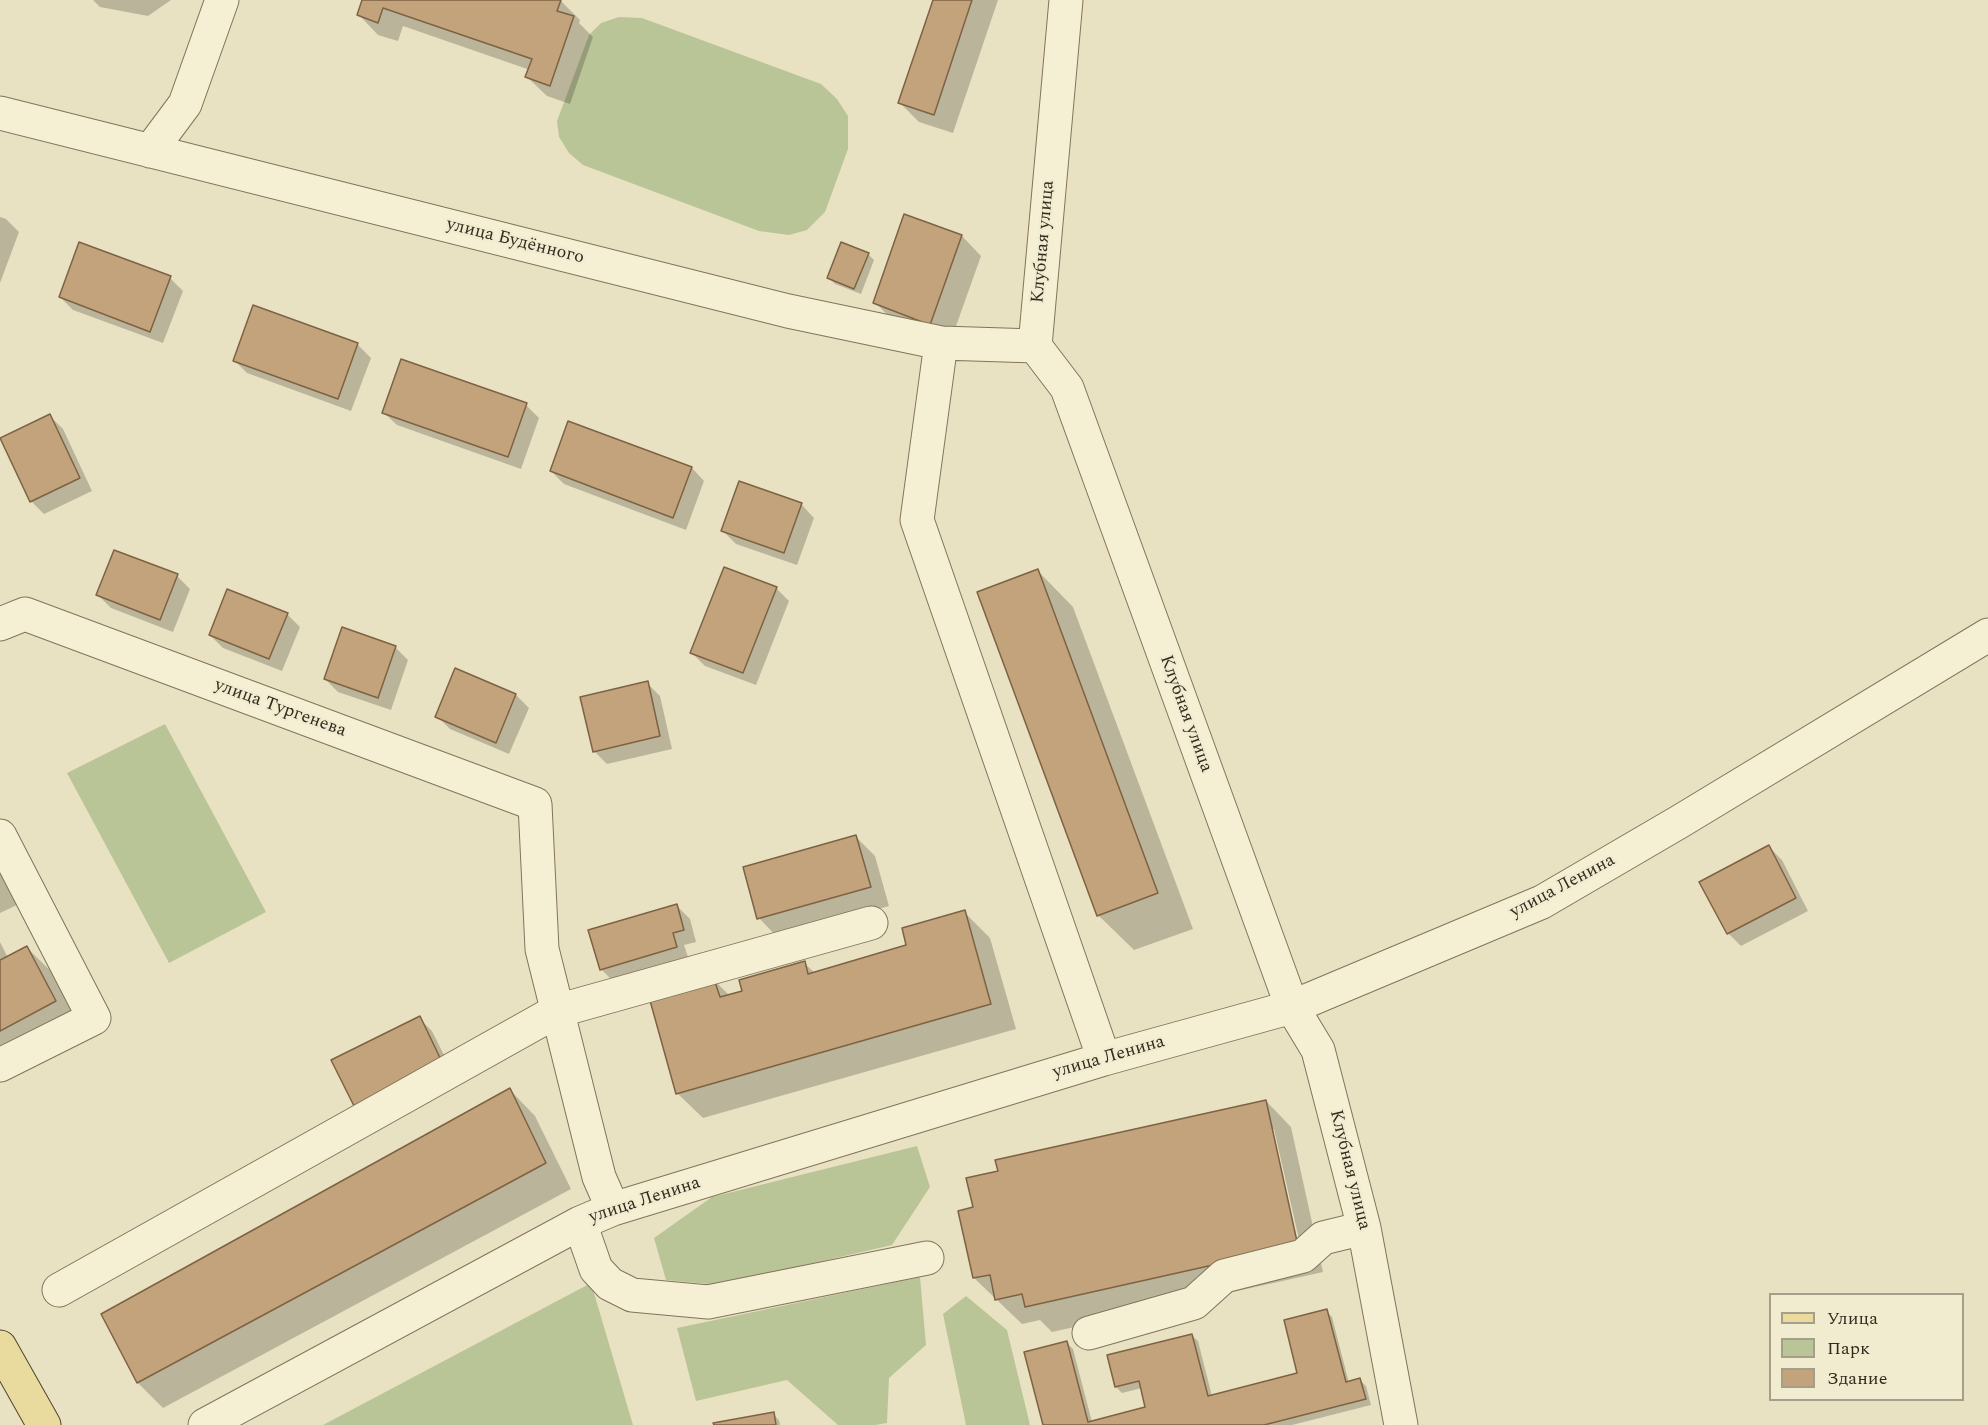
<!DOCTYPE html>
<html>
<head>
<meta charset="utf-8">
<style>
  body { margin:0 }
  #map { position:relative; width:1988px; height:1425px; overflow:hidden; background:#e9e2c2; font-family:Spectral,serif }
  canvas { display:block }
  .legend { position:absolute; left:1769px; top:1293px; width:195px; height:108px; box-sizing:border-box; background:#f1ecd0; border:2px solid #a59e89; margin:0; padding:8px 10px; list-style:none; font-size:18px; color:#322a1e }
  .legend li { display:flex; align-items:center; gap:12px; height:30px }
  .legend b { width:30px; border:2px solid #a59e89 }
</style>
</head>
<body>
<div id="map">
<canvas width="1988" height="1425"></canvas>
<ul class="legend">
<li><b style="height:8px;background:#e9db9d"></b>Улица</li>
<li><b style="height:16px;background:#bac597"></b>Парк</li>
<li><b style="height:16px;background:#c3a37b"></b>Здание</li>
</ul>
</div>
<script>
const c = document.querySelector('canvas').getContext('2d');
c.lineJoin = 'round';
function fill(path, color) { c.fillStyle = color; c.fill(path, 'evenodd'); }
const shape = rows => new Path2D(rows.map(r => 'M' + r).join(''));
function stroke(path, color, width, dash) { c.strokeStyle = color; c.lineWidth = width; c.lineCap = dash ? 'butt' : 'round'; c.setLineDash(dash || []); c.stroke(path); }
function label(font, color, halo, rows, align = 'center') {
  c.font = font + ' Spectral,serif'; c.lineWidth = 4.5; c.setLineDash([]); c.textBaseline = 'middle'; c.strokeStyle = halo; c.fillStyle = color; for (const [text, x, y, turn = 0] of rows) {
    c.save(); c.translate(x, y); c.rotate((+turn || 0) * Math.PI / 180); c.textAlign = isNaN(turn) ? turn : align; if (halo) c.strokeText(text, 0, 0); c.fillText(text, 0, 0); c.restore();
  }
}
fill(shape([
  [619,17,642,18,821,84,837,99,848,116,848,149,825,212,807,230,789,235,759,231,583,165,569,153,559,137,557,121,589,35,601,23],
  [165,724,266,912,169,963,67,773],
  [917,1146,930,1187,892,1245,719,1285,666,1280,654,1238,712,1197],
  [920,1277,926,1345,889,1378,887,1423,875,1425,838,1425,787,1380,696,1401,677,1328],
  [591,1283,633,1425,323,1425],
  [966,1296,1007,1330,1030,1425,966,1425,943,1314]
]), '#bac597');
fill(shape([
  [93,0,171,0,148,16,100,7],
  [364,0,560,0,580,20,579,23,593,37,570,104,547,96,527,77,530,70,403,26,398,41,378,35,359,15],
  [935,0,998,0,953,133,919,122,900,103],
  [905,216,962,236,981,256,950,343,894,322,875,302],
  [0,217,6,219,19,232,0,283],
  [868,254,874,260,861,294,835,284,829,278],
  [170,278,183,291,163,343,73,310,60,297],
  [254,307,358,345,371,358,351,411,247,373,234,360],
  [526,405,539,418,521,469,397,425,384,413],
  [50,416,63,429,92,491,44,514,31,501],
  [692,468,704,481,686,530,564,484,551,471],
  [740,483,802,505,814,518,797,565,736,544,723,531],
  [1038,571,1073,607,1193,929,1134,950,1098,915],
  [177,576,190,589,173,632,111,608,98,595],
  [776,588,789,601,756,685,705,666,692,653],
  [287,614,300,627,282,671,223,648,210,635],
  [395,647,408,660,391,710,338,692,325,679],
  [647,683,660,696,672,749,607,764,594,751],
  [516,695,529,708,509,754,450,729,437,716],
  [856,837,875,856,889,906,778,938,759,918],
  [1769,847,1782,860,1808,911,1741,946,1728,933],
  [0,867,19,904,0,913],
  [677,906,690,919,696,942,684,945,689,960,614,982,601,969],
  [964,912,990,938,1016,1029,703,1118,677,1093,714,980,730,996,744,992,804,963,815,973,908,946],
  [0,942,8,958,27,948,53,973,81,1027,0,1069],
  [419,1018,432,1031,454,1075,368,1118],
  [510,1090,535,1116,571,1189,163,1408,138,1383],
  [1266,1101,1291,1127,1323,1272,1052,1332,1040,1320,1022,1324,974,1278,974,1209],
  [1271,1129,1274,1129,1302,1253,1299,1254],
  [1326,1311,1332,1317,1349,1383,1360,1380,1366,1386,1371,1405,1292,1425,1044,1425,1067,1343,1073,1349,1092,1422,1147,1408,1142,1388,1122,1393,1116,1387,1109,1356,1191,1335,1198,1341,1212,1396,1299,1374],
  [773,1414,779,1420,780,1425,715,1425]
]), '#0003');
const building = shape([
  [362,0,561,0,557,11,574,16,550,86,525,77,532,59,383,8,378,23,357,15,362,0],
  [933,0,972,0,934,115,898,103,933,0],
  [904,214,962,235,930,325,873,303,904,214],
  [79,242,171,276,150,332,59,297,79,242],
  [841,242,869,253,854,289,827,278,841,242],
  [253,305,358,343,338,399,233,361,253,305],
  [401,359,527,403,508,457,382,413,401,359],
  [50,414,80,478,30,502,0,438,50,414],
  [568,421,692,467,673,518,550,471,568,421],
  [739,481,802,503,784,553,721,531,739,481],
  [114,550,178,574,160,620,96,595,114,550],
  [724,567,777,587,743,673,690,653,724,567],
  [1038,569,1158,893,1097,916,977,592,1038,569],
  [227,589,288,613,269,659,209,635,227,589],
  [342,627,396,646,378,698,324,679,342,627],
  [455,668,516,694,496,743,435,717,455,668],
  [648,681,660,736,593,752,580,697,648,681],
  [856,835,871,887,757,919,743,867,856,835],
  [1769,845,1796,898,1727,934,1699,882,1769,845],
  [677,904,684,930,673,933,677,947,600,970,588,930,677,904],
  [965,910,991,1004,676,1094,649,997,714,979,720,997,742,991,739,980,805,961,808,974,906,945,902,928,965,910],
  [27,946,56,1001,0,1031,0,960,27,946],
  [420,1016,442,1062,354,1106,331,1060,420,1016],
  [510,1088,546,1163,137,1383,101,1314,510,1088],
  [1266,1100,1298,1246,1025,1307,1022,1294,995,1300,990,1275,973,1278,958,1211,973,1207,966,1178,998,1171,995,1160,1266,1100],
  [1327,1309,1346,1382,1360,1378,1366,1399,1264,1425,1043,1425,1024,1352,1067,1341,1088,1422,1145,1407,1139,1381,1115,1387,1107,1355,1192,1334,1208,1396,1297,1373,1284,1320,1327,1309],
  [774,1412,776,1425,714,1425,713,1423,774,1412]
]);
fill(building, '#c3a37b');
stroke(building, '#7d6243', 1.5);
const minor = shape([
  [1066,0,1035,346,1067,388,1292,1007,1318,1050,1364,1228,1401,1425],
  [0,113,788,311,941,343,1035,346],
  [150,151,185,104,222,0],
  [941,343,917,520,1104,1059],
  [0,624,25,614,535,804,542,949,599,1177,613,1209],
  [0,836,94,1018,0,1065],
  [580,1223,596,1269,610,1284,632,1295,708,1302,927,1258],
  [59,1290,557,1011,871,923],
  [1089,1333,1194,1303,1224,1276,1303,1256,1323,1238,1364,1228],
  [205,1425,580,1223,613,1209,1104,1059,1292,1007,1542,902,1679,822,1988,635]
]);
const major = shape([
  [0,1347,44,1425]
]);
stroke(minor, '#81745b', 35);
stroke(major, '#4f422f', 35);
stroke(minor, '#f5efd4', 33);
stroke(major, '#e9db9d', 33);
label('18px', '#322a1e', '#f1ecd0', [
  ["улица Будённого",515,242,14],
  ["Клубная улица",1044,242,-85],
  ["улица Тургенева",280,709,20],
  ["Клубная улица",1185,714,70],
  ["улица Ленина",1563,887,-28],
  ["улица Ленина",1109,1058,-16],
  ["Клубная улица",1349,1170,76],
  ["улица Ленина",645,1201,-18]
]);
</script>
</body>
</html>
